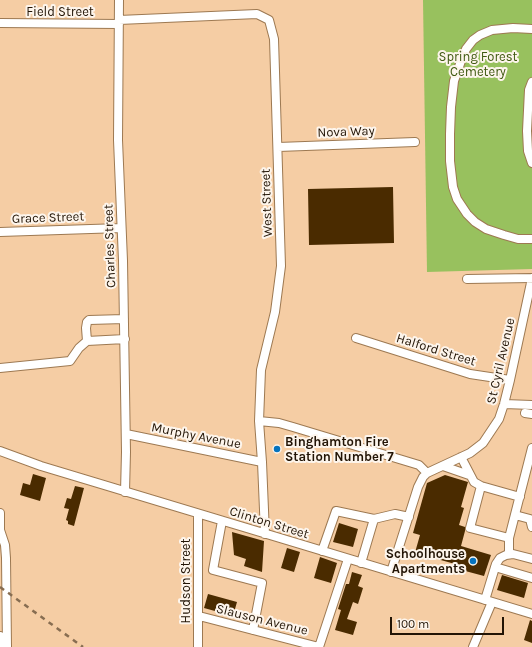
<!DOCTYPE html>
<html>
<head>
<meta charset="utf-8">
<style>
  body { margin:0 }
  #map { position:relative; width:532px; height:647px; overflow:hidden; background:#f5cda4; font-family:Karla,sans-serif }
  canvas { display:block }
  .scale { position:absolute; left:390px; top:617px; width:114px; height:18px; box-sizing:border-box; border:2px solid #221405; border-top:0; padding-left:5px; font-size:12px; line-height:14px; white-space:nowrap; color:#221405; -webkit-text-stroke:3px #fdf5ec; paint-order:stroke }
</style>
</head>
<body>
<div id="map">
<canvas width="532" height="647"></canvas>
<div class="scale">100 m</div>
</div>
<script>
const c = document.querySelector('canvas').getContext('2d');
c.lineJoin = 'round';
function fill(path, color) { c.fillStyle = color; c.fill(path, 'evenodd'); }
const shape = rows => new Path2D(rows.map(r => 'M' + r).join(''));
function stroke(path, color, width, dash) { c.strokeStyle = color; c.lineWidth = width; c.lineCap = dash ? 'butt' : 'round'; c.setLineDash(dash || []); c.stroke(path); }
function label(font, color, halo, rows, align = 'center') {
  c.font = font + ' Karla,sans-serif'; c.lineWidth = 4; c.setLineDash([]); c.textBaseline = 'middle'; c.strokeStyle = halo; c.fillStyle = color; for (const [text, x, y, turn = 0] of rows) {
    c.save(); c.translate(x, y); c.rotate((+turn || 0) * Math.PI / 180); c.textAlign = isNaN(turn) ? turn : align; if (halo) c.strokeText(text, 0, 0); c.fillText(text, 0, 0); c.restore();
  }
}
fill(shape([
  [423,0,532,0,532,269,427,272]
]), '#98c15e');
fill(shape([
  [393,187,394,243,309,245,308,189],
  [33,474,46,478,40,501,20,495,23,483,30,485],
  [445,475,468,482,461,507,464,508,459,525,465,527,465,531,461,546,491,555,484,576,454,568,455,564,430,557,429,560,414,556,420,535,413,533,427,483],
  [75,486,84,488,74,526,68,524,68,521,66,520,69,509,64,508,67,498,71,499],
  [339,523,358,529,353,547,333,542],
  [232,532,264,541,262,572,244,566,246,559,234,555],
  [287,548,300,552,294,572,281,568],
  [320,557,337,563,331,583,314,578],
  [352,572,362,575,358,586,363,588,358,604,353,602,347,619,357,622,353,635,335,630,341,610,338,609,346,584,349,584],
  [502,575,528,583,524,598,497,590],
  [208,594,237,602,233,616,204,608],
  [530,620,532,621,532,643,524,640]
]), '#4a2b00');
const minor = shape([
  [119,0,118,140,123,261,126,452,125,492],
  [119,20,257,14,269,20,274,39,281,266,275,312,261,370,259,421,262,462,265,534],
  [0,23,119,24],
  [532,29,513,28,492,30,480,35,473,40,466,49,461,61,454,81,451,107,450,134,450,161,453,187,457,199,467,214,475,222,486,229,504,235,518,239,532,239],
  [532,82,529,90,527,131,528,151,532,163],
  [278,147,415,142],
  [0,232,121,228],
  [467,279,532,278],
  [356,338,470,374,510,380],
  [87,341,86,328,87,322,89,320,124,319],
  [0,368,70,361,79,348,87,341,125,339],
  [504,404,532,405],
  [525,413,532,414],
  [259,421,279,423,293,427,419,465,427,473],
  [126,434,262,462],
  [0,451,41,466,532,614],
  [461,457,474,482,481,486,470,528,509,538,509,554],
  [443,466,469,475],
  [481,486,520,497],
  [0,513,0,531],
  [198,514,198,647],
  [515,515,530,519,532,527],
  [222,521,213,570,262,583,253,630],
  [0,530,5,545,6,558,7,647],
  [509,538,532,448],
  [322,551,336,511,374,519,395,514,409,517],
  [361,563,374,519],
  [495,567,532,578],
  [391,572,418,487,423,477,427,473,470,453,483,443,499,419,504,404,510,380,532,278],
  [485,600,496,564,500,558,506,555,513,554,532,559],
  [199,616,319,647],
  [0,636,1,647],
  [319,647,348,559],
  [473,647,492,602]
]);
stroke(minor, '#9d7952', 10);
stroke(minor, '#fff', 8);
stroke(shape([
  [0,587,83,647]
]), '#876d51', 2.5, [5, 5]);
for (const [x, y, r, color] of [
  [277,449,4,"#0673be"],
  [473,561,4,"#0673be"]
]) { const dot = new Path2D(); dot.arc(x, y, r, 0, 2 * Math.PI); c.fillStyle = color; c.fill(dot); stroke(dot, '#fdf5ec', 1.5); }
label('13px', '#221405', '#fdf5ec', [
  ["Field Street",60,12],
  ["Nova Way",346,132,-2],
  ["West Street",267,203,-92],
  ["Grace Street",48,218,-2],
  ["Charles Street",110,246,-92],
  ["Halford Street",436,350,17],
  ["St Cyril Avenue",501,361,-77],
  ["Murphy Avenue",196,436,11],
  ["Clinton Street",269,523,17],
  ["Hudson Street",186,581,-90],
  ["Slauson Avenue",262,620,14]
]);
label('13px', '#405a12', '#fdf5ec', [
  ["Spring Forest",478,57],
  ["Cemetery",478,72]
]);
label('bold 13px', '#221405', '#fdf5ec', [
  ["Binghamton Fire",285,442],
  ["Station Number 7",285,457],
  ["Schoolhouse",465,554,"right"],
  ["Apartments",465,569,"right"]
], 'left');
</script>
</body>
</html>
